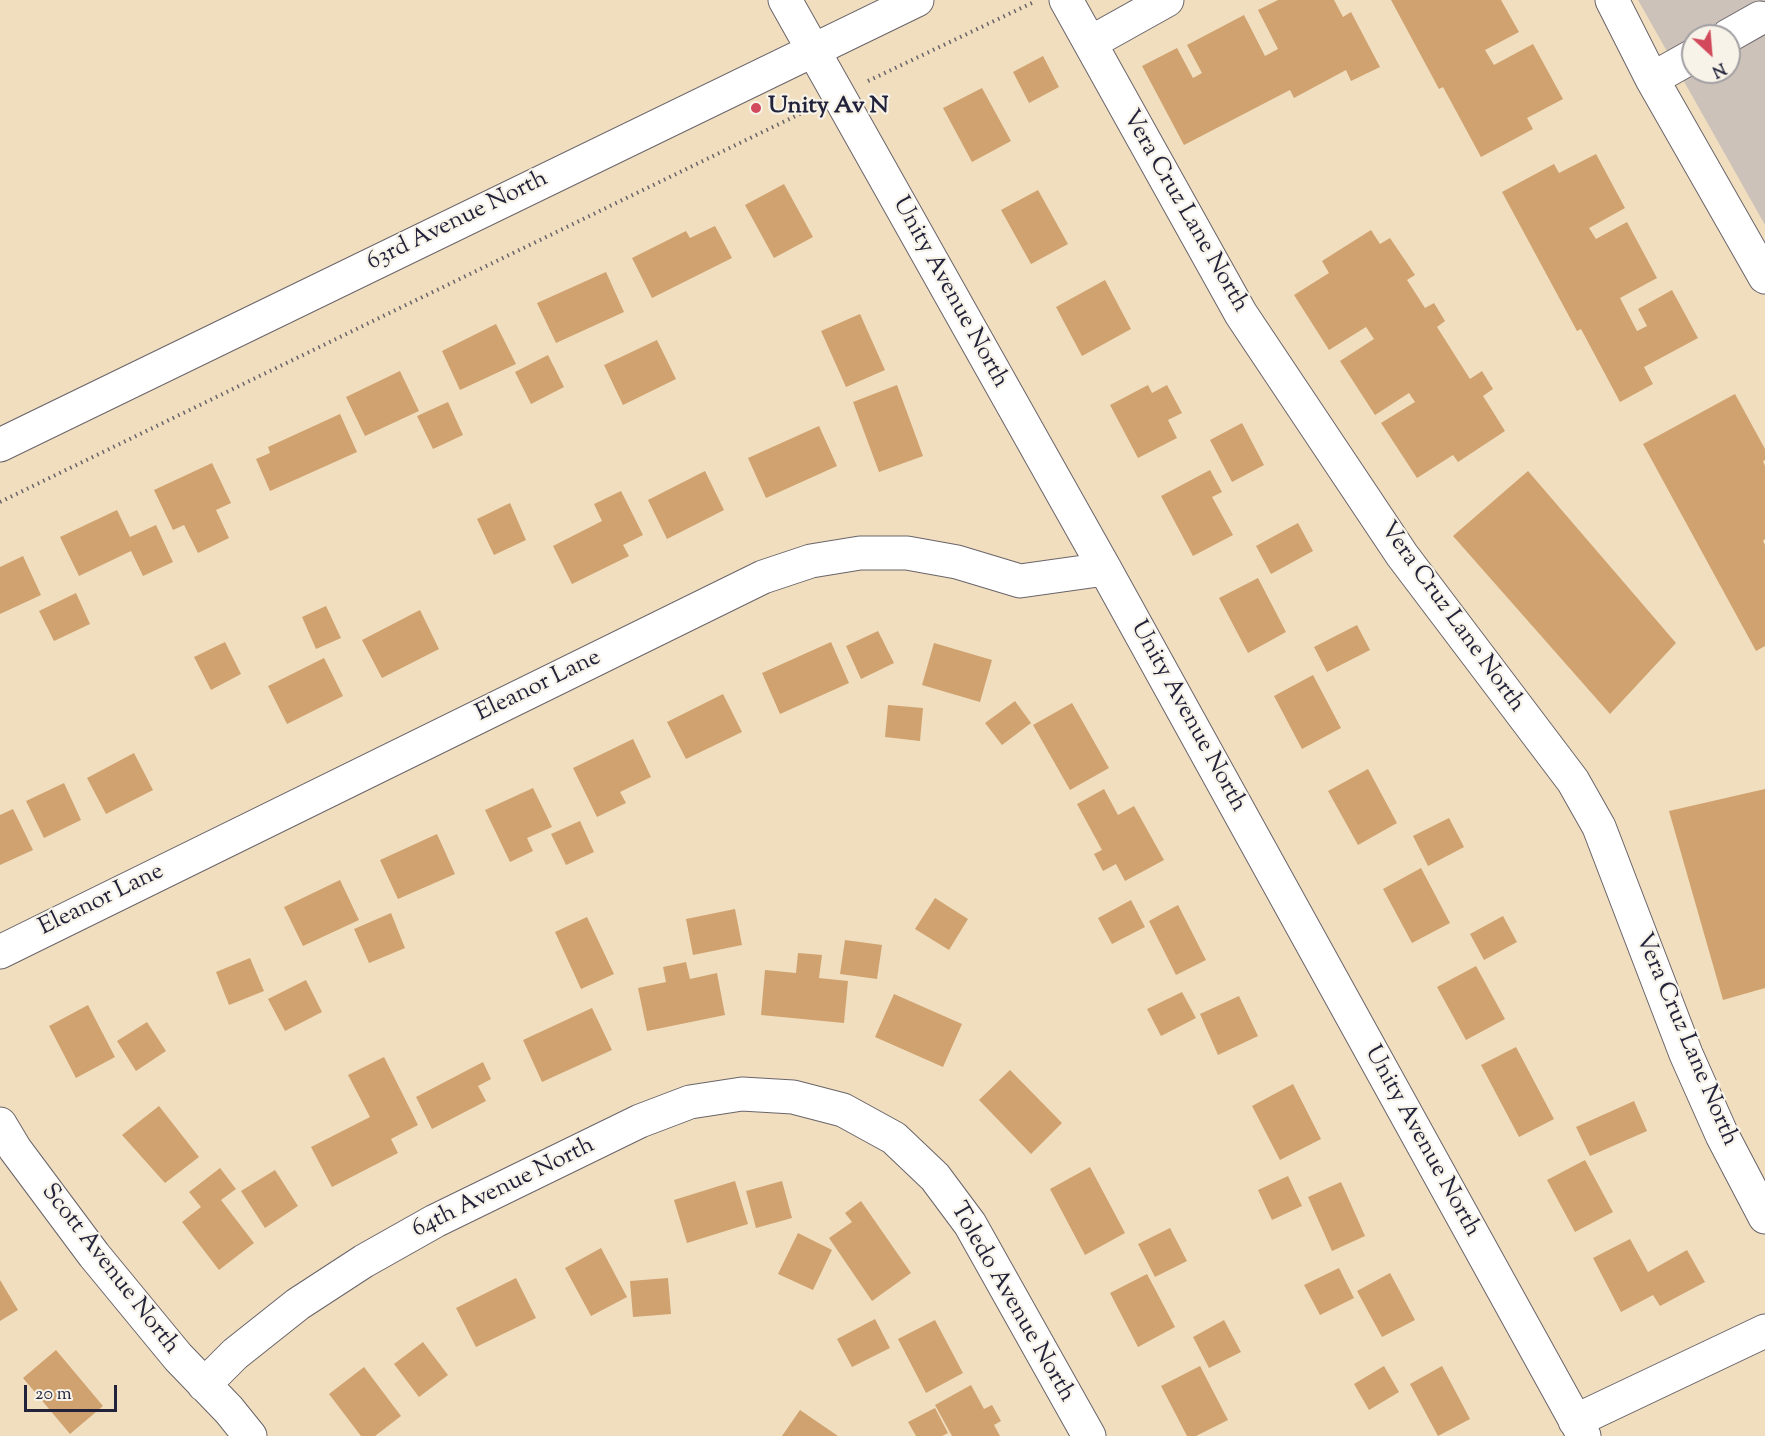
<!DOCTYPE html>
<html>
<head>
<meta charset="utf-8">
<style>
  body { margin:0 }
  #map { position:relative; width:1765px; height:1436px; overflow:hidden; background:#f0debf; font-family:"Sorts Mill Goudy",serif }
  canvas { display:block }
  .north { position:absolute; left:1681px; top:24px; width:60px; height:60px; box-sizing:border-box; background:#f7f3e8; border:2px solid #a29fa3; border-radius:50%; rotate:154deg; font-size:16px; font-weight:700; line-height:24px; text-align:center; color:#22223b }
  .north::after { content:''; display:block; margin:auto; width:21px; height:27px; background:#d1495b; clip-path:polygon(50% 0,100% 100%,50% 72%,0 100%) }
  .scale { position:absolute; left:24px; top:1385px; width:93px; height:27px; box-sizing:border-box; border:3px solid #22223b; border-top:0; padding-left:8px; font-size:18px; line-height:21px; white-space:nowrap; color:#22223b; -webkit-text-stroke:4px #f7f3e8; paint-order:stroke }
</style>
</head>
<body>
<div id="map">
<canvas width="1765" height="1436"></canvas>
<div class="north">N</div>
<div class="scale">20 m</div>
</div>
<script>
const c = document.querySelector('canvas').getContext('2d');
c.lineJoin = 'round';
function fill(path, color) { c.fillStyle = color; c.fill(path, 'evenodd'); }
const shape = rows => new Path2D(rows.map(r => 'M' + r).join(''));
function stroke(path, color, width, dash) { c.strokeStyle = color; c.lineWidth = width; c.lineCap = dash ? 'butt' : 'round'; c.setLineDash(dash || []); c.stroke(path); }
function label(font, color, halo, rows, align = 'center') {
  c.font = font + ' "Sorts Mill Goudy",serif'; c.lineWidth = 4.5; c.setLineDash([]); c.textBaseline = 'middle'; c.strokeStyle = halo; c.fillStyle = color; for (const [text, x, y, turn = 0] of rows) {
    c.save(); c.translate(x, y); c.rotate((+turn || 0) * Math.PI / 180); c.textAlign = isNaN(turn) ? turn : align; if (halo) c.strokeText(text, 0, 0); c.fillText(text, 0, 0); c.restore();
  }
}
fill(shape([
  [1638,0,1765,0,1765,225],
  [1693,36,1729,36,1729,72,1693,72]
]), '#ccc2b9');
fill(shape([
  [1278,0,1334,0,1343,17,1351,12,1380,67,1351,81,1346,70,1294,98,1290,90,1184,145,1142,66,1177,48,1193,78,1202,73,1187,45,1244,15,1265,56,1278,49,1258,10],
  [1391,0,1501,0,1519,32,1485,50,1494,65,1533,44,1563,99,1527,118,1533,129,1481,157,1443,87,1439,89],
  [1043,56,1059,87,1029,103,1013,72],
  [982,88,1011,141,972,162,943,108],
  [1596,154,1625,208,1589,228,1596,239,1627,222,1657,278,1620,298,1637,331,1647,326,1638,309,1672,290,1698,338,1644,367,1653,384,1620,402,1581,329,1577,331,1502,192,1554,164,1559,173],
  [784,184,813,237,774,258,745,205],
  [1038,190,1068,244,1031,264,1001,210],
  [715,226,732,258,652,298,632,258,686,231,690,238],
  [1371,230,1380,244,1390,238,1415,275,1407,280,1425,308,1434,303,1445,321,1437,327,1470,379,1482,371,1493,389,1483,396,1505,431,1458,462,1453,455,1417,478,1381,423,1415,402,1409,393,1375,415,1340,361,1374,339,1366,327,1329,350,1294,295,1329,273,1322,261],
  [606,272,624,312,556,343,537,303],
  [1105,280,1131,329,1082,356,1056,307],
  [860,314,885,370,846,387,821,331],
  [496,324,516,364,460,390,442,351],
  [657,340,676,379,623,405,604,365],
  [548,355,564,387,531,404,515,372],
  [400,371,419,411,365,436,346,397],
  [897,385,923,456,879,472,853,402],
  [1148,385,1152,393,1167,385,1182,413,1168,420,1177,438,1138,458,1110,405],
  [1735,394,1765,449,1765,460,1763,461,1765,466,1765,539,1763,541,1765,545,1765,646,1756,651,1643,444],
  [448,402,463,435,433,449,417,416],
  [340,414,357,452,270,491,256,459,270,453,268,447],
  [1242,423,1264,465,1232,482,1210,440],
  [819,426,837,466,766,498,748,458],
  [212,463,231,503,216,510,229,538,198,553,184,525,173,530,154,490],
  [1210,470,1222,492,1212,497,1233,535,1193,556,1161,496],
  [705,471,724,510,667,539,648,500],
  [1528,471,1676,643,1610,714,1453,536],
  [621,491,643,535,623,545,629,556,572,584,553,546,602,521,594,504],
  [510,503,526,540,494,555,477,519],
  [117,510,130,537,156,525,173,562,143,576,131,551,79,576,60,537],
  [1298,523,1313,551,1271,574,1256,546],
  [23,556,41,595,0,614,0,567],
  [1258,578,1286,632,1248,653,1219,598],
  [76,593,90,624,54,641,39,611],
  [326,606,341,638,316,649,302,617],
  [420,610,439,649,382,678,362,640],
  [1357,625,1370,650,1327,672,1314,647],
  [878,631,894,663,861,679,846,646],
  [225,642,241,674,211,690,194,657],
  [831,642,849,683,780,714,762,673],
  [934,643,992,660,980,702,922,685],
  [324,658,343,696,287,724,268,686],
  [1313,675,1341,728,1302,749,1274,696],
  [723,694,742,732,686,759,667,722],
  [1015,701,1031,723,1002,745,985,723],
  [1072,703,1109,768,1070,790,1033,725],
  [888,705,923,708,920,741,885,737],
  [633,739,651,777,620,792,626,803,597,817,573,768],
  [134,753,153,790,106,814,87,778],
  [1368,769,1397,823,1358,845,1328,791],
  [64,783,81,820,44,838,26,801],
  [533,788,552,827,527,838,533,851,510,862,485,810],
  [1104,789,1118,815,1134,806,1164,860,1125,881,1116,864,1103,871,1094,854,1102,850,1077,804],
  [1765,789,1765,988,1723,1000,1669,811],
  [13,809,33,850,0,865,0,815],
  [1449,818,1464,847,1428,866,1413,836],
  [580,821,594,852,566,865,551,834],
  [437,834,455,874,398,899,380,860],
  [1421,868,1450,923,1412,943,1383,889],
  [340,880,359,920,303,946,284,907],
  [935,898,968,919,949,950,915,929],
  [1131,900,1145,927,1112,944,1098,918],
  [1178,905,1206,960,1176,975,1149,921],
  [735,909,742,945,693,955,686,919],
  [391,913,405,948,369,963,354,929],
  [1503,916,1517,942,1484,960,1470,934],
  [587,917,614,974,581,989,555,932],
  [845,940,882,945,877,979,840,974],
  [798,953,822,955,819,978,848,981,844,1023,761,1015,765,970,796,973],
  [250,958,264,991,229,1005,216,972],
  [686,962,690,979,717,973,725,1015,647,1031,638,988,666,982,663,967],
  [1476,966,1505,1019,1466,1040,1437,987],
  [306,980,322,1012,285,1031,268,999],
  [1182,992,1196,1018,1161,1036,1147,1009],
  [894,994,962,1024,943,1067,875,1037],
  [1239,996,1258,1036,1218,1055,1200,1014],
  [88,1005,115,1057,76,1078,49,1026],
  [592,1008,612,1050,542,1082,523,1040],
  [147,1022,166,1051,136,1071,117,1041],
  [1516,1047,1554,1119,1519,1137,1481,1065],
  [384,1057,418,1125,391,1139,398,1153,332,1187,311,1147,370,1117,348,1075],
  [483,1062,491,1079,478,1086,486,1101,432,1129,416,1097],
  [1010,1070,1062,1123,1031,1154,979,1100],
  [1293,1084,1321,1139,1280,1160,1252,1106],
  [1634,1101,1647,1131,1590,1156,1576,1127],
  [159,1106,199,1157,165,1183,122,1135],
  [1585,1160,1613,1212,1575,1232,1547,1180],
  [1090,1167,1125,1233,1085,1255,1050,1189],
  [220,1168,236,1189,221,1200,254,1243,219,1270,182,1222,201,1207,189,1192],
  [275,1170,298,1206,265,1228,241,1191],
  [1288,1176,1302,1206,1272,1220,1258,1190],
  [735,1181,748,1224,687,1243,674,1200],
  [782,1181,792,1218,756,1228,746,1191],
  [1341,1182,1365,1236,1332,1251,1308,1197],
  [861,1201,911,1273,872,1301,829,1238,852,1222,845,1213],
  [1170,1228,1187,1261,1155,1277,1138,1244],
  [798,1233,832,1250,813,1290,778,1274],
  [1630,1239,1648,1272,1687,1250,1705,1282,1660,1306,1653,1295,1621,1312,1593,1258],
  [601,1248,627,1297,591,1316,565,1268],
  [1339,1268,1354,1298,1320,1315,1304,1285],
  [1390,1273,1415,1320,1382,1337,1357,1291],
  [1147,1274,1175,1327,1138,1347,1110,1293],
  [516,1278,536,1318,476,1347,456,1308],
  [668,1278,671,1314,633,1317,630,1281],
  [0,1280,18,1310,0,1321],
  [875,1319,890,1348,852,1367,837,1339],
  [935,1320,963,1373,926,1393,898,1339],
  [1224,1320,1241,1352,1209,1368,1193,1337],
  [423,1342,448,1375,419,1397,394,1364],
  [56,1350,103,1406,70,1434,23,1378],
  [1200,1366,1228,1420,1196,1436,1187,1436,1161,1386],
  [1384,1366,1399,1392,1369,1410,1354,1384],
  [1442,1366,1470,1419,1438,1436,1410,1384],
  [364,1367,401,1416,375,1436,361,1436,329,1394],
  [971,1385,984,1409,992,1405,1001,1421,994,1425,1000,1436,952,1436,935,1405],
  [935,1408,948,1433,942,1436,916,1436,908,1422],
  [800,1410,838,1436,782,1436]
]), '#d0a26f');
const minor = shape([
  [785,0,1105,569,1584,1436],
  [1066,0,1241,314,1402,555,1573,781,1599,827,1686,1054,1722,1135,1765,1217],
  [1612,0,1652,79,1765,277],
  [1728,36,1760,18],
  [1090,43,1167,0],
  [1652,79,1693,56],
  [0,445,917,0],
  [0,952,763,577,811,561,860,553,907,553,957,562,1020,581,1105,569],
  [0,1124,15,1149,94,1255,178,1357,229,1410,250,1436],
  [204,1385,235,1354,298,1304,364,1261,435,1221,640,1121,690,1102,742,1094,793,1097,843,1110,894,1138,935,1177,970,1224,1089,1436],
  [1575,1421,1765,1331]
]);
stroke(minor, '#6a6469', 35);
stroke(shape([
  [868,81,1034,2],
  [0,502,810,109]
]), '#6a6469', 4, [1.5, 4.5]);
stroke(minor, '#fff', 33);
for (const [x, y, r, color] of [
  [756,108,6,"#d1495b"]
]) { const dot = new Path2D(); dot.arc(x, y, r, 0, 2 * Math.PI); c.fillStyle = color; c.fill(dot); stroke(dot, '#f7f3e8', 2); }
label('bold 24px', '#22223b', '#f7f3e8', [
  ["Unity Av N",768,108]
], 'left');
label('24px', '#22223b', '#f7f3e8', [
  ["Vera Cruz Lane North",1184,212,60],
  ["63rd Avenue North",458,222,-26],
  ["Unity Avenue North",949,293,61],
  ["Vera Cruz Lane North",1451,618,54],
  ["Eleanor Lane",539,687,-26],
  ["Unity Avenue North",1187,717,61],
  ["Eleanor Lane",102,901,-26],
  ["Vera Cruz Lane North",1685,1040,67],
  ["Unity Avenue North",1421,1142,61],
  ["64th Avenue North",504,1189,-26],
  ["Scott Avenue North",109,1270,52],
  ["Toledo Avenue North",1011,1303,60]
]);
</script>
</body>
</html>
